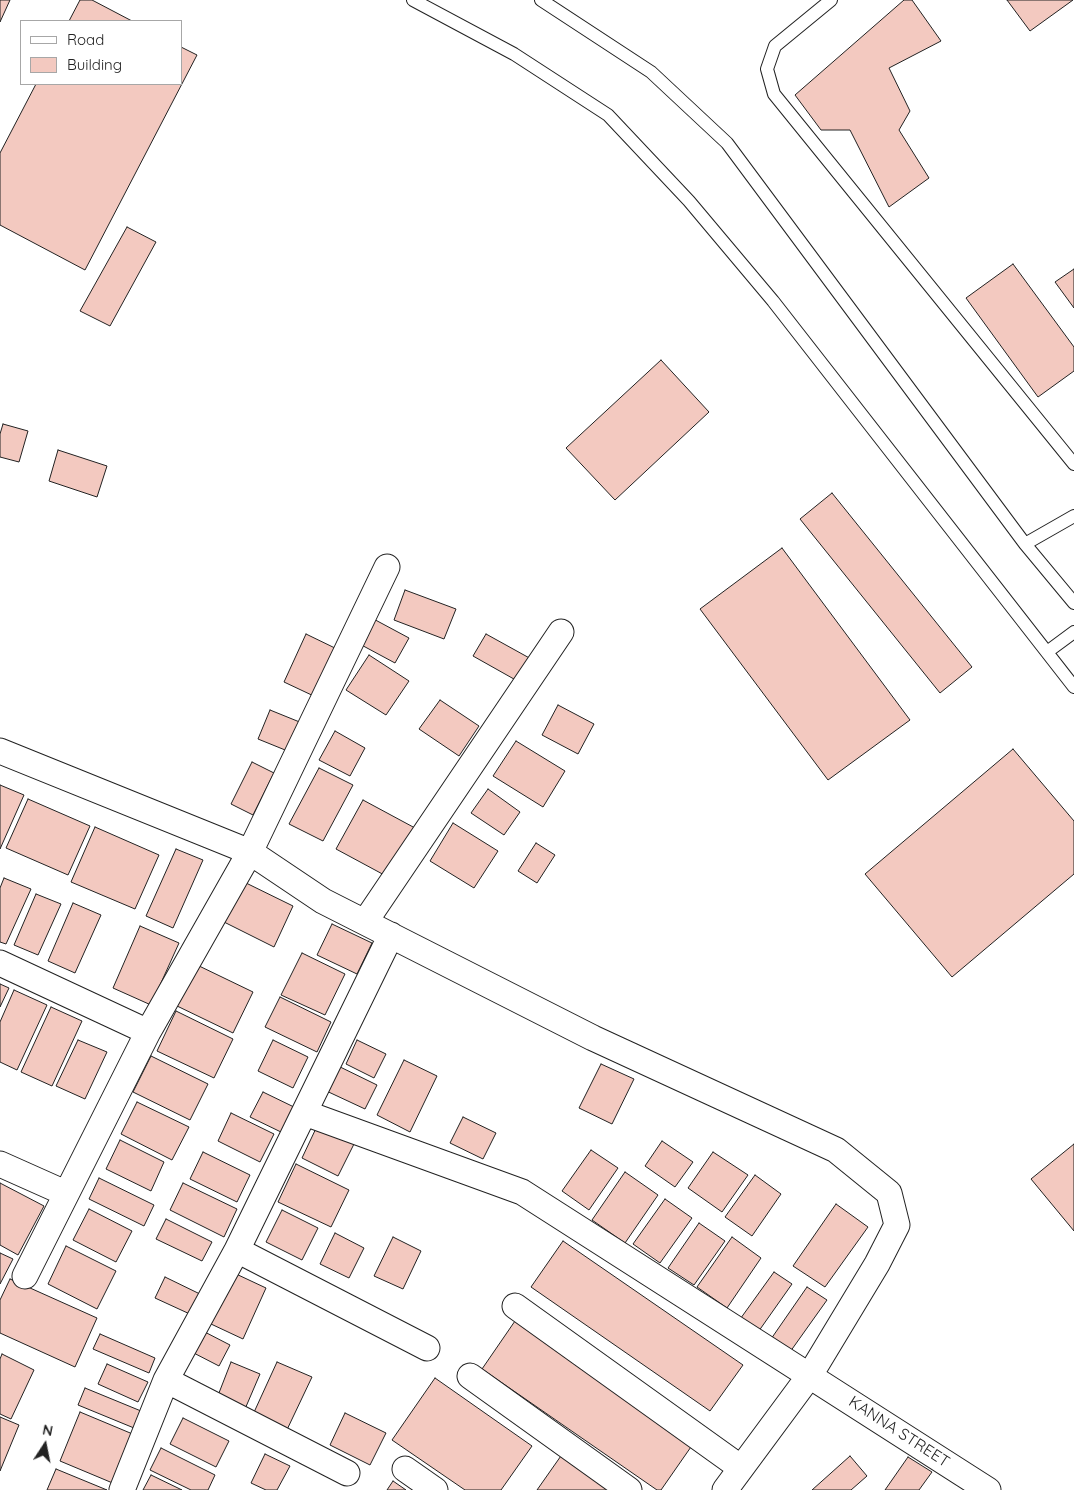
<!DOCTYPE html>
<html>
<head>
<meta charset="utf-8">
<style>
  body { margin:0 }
  #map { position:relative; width:1074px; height:1490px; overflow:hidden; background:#fff; font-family:Quicksand,sans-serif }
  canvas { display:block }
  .legend { position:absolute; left:20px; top:20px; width:162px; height:65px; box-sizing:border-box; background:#fff; border:1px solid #a7a7a7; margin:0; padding:6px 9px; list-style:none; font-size:15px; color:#222 }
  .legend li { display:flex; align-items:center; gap:10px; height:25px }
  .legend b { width:25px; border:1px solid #a7a7a7 }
  .north { position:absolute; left:20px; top:1420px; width:50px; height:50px; -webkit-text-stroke:4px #fff; paint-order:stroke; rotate:11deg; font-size:14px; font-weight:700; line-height:20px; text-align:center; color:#222 }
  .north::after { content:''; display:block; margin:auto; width:18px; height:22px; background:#222; clip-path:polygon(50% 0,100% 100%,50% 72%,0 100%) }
</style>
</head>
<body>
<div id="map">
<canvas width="1074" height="1490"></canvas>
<ul class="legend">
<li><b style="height:6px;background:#fff"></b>Road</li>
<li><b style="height:14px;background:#f3c9c0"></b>Building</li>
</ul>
<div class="north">N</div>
</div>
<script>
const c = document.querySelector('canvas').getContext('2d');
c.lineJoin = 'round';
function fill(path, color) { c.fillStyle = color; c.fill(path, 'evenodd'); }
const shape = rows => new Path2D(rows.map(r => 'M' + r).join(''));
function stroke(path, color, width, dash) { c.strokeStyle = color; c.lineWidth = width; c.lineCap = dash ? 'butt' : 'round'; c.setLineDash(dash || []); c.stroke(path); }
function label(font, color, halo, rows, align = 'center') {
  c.font = font + ' Quicksand,sans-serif'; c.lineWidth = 4; c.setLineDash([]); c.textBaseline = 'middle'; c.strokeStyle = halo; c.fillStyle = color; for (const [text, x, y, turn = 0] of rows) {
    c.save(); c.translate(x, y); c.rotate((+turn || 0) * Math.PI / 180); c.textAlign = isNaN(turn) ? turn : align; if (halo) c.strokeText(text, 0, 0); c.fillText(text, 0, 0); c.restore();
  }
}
const building = shape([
  [0,0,10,0,0,22,0,0],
  [80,0,92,0,132,21,69,21,80,0],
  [904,0,912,0,941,41,889,68,910,111,899,130,929,178,889,207,850,130,821,130,795,95,904,0],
  [1007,0,1073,0,1030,31,1007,0],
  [181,47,197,55,85,270,0,225,0,153,36,84,181,84,181,47],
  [127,227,156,242,110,326,80,311,127,227],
  [1013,264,1074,347,1074,371,1038,397,966,298,1013,264],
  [1074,269,1074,308,1055,282,1074,269],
  [661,360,709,412,615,500,566,448,661,360],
  [3,424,28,431,19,462,0,457,0,434,3,424],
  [58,450,107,466,97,497,49,481,58,450],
  [832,493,972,667,940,693,800,519,832,493],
  [782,548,910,720,828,780,700,609,782,548],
  [405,590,456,609,444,639,394,620,405,590],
  [368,616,409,638,395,663,354,641,368,616],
  [306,634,339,650,318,698,284,682,306,634],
  [486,634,533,660,521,683,473,656,486,634],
  [369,655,409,681,386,715,346,690,369,655],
  [440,700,479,726,459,756,419,729,440,700],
  [558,705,594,724,578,754,542,735,558,705],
  [270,710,307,725,295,754,258,739,270,710],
  [335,731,365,748,350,776,319,760,335,731],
  [516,741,565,771,543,807,493,776,516,741],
  [1013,749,1074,821,1074,874,952,977,865,874,1013,749],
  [252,762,274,773,253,815,231,804,252,762],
  [319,768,353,785,323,841,289,824,319,768],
  [0,785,24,795,0,849,0,785],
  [488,789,520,812,504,835,471,813,488,789],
  [28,799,90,826,68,875,6,848,28,799],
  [363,800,415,828,388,877,336,849,363,800],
  [453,823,498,851,474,888,430,861,453,823],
  [95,827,159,855,135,909,71,882,95,827],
  [536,843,555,855,537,883,518,871,536,843],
  [176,849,203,860,173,928,146,916,176,849],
  [4,878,31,889,6,944,0,942,0,888,4,878],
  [244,882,293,906,274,947,224,922,244,882],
  [36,894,61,904,38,955,14,945,36,894],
  [73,903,101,915,75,973,48,961,73,903],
  [332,924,372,943,357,974,317,955,332,924],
  [140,926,179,943,151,1005,113,988,140,926],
  [302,953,345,974,325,1015,281,995,302,953],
  [195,964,253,992,233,1033,175,1005,195,964],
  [0,984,9,988,0,1007,0,984],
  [14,990,47,1005,17,1070,0,1062,0,1022,14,990],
  [280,997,331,1022,317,1052,265,1027,280,997],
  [51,1007,82,1021,52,1086,21,1072,51,1007],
  [176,1011,233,1039,214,1078,157,1051,176,1011],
  [78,1040,107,1052,85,1099,56,1086,78,1040],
  [273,1040,308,1057,293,1088,258,1071,273,1040],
  [357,1040,386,1054,374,1078,346,1064,357,1040],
  [151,1056,208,1084,190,1120,133,1092,151,1056],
  [404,1060,437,1076,410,1132,377,1115,404,1060],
  [332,1063,377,1085,365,1109,320,1088,332,1063],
  [601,1064,634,1079,612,1124,579,1108,601,1064],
  [263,1092,296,1108,283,1133,250,1117,263,1092],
  [137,1102,189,1127,172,1160,121,1134,137,1102],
  [231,1113,274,1134,260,1162,218,1141,231,1113],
  [463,1117,496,1133,483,1159,450,1143,463,1117],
  [319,1122,356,1140,338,1176,302,1158,319,1122],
  [120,1140,164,1162,151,1191,106,1169,120,1140],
  [662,1141,693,1162,675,1187,645,1166,662,1141],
  [1074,1144,1074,1231,1031,1179,1074,1144],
  [591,1150,618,1168,589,1210,562,1191,591,1150],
  [203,1152,250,1175,237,1202,190,1179,203,1152],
  [713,1152,748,1175,722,1212,688,1188,713,1152],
  [296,1164,349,1190,331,1227,278,1202,296,1164],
  [625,1172,658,1195,625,1243,592,1220,625,1172],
  [755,1175,781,1194,752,1236,725,1217,755,1175],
  [99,1178,154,1205,144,1226,89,1199,99,1178],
  [0,1183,44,1206,18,1255,0,1245,0,1183],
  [183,1183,237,1209,224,1237,170,1210,183,1183],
  [665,1199,692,1218,660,1263,633,1244,665,1199],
  [836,1204,868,1227,825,1287,793,1266,836,1204],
  [89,1209,132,1231,116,1262,73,1240,89,1209],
  [282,1210,318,1228,302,1260,266,1242,282,1210],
  [166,1219,212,1242,202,1261,156,1239,166,1219],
  [699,1223,725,1241,694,1285,668,1268,699,1223],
  [335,1233,364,1248,349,1278,320,1264,335,1233],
  [393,1237,421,1251,403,1289,374,1276,393,1237],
  [732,1237,761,1258,727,1308,697,1287,732,1237],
  [563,1241,743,1365,710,1411,531,1287,563,1241],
  [66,1246,116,1271,97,1309,48,1284,66,1246],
  [0,1253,13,1259,0,1284,0,1253],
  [774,1272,792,1284,756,1335,738,1322,774,1272],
  [234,1273,266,1288,243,1339,211,1324,234,1273],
  [165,1277,202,1295,192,1315,155,1298,165,1277],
  [10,1279,97,1318,75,1367,0,1333,0,1300,10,1279],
  [807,1287,827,1300,790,1352,771,1339,807,1287],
  [515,1321,693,1444,661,1490,657,1490,482,1369,515,1321],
  [197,1328,230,1345,219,1366,186,1349,197,1328],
  [100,1334,155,1358,149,1373,93,1349,100,1334],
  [2,1354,34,1370,11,1419,0,1414,0,1359,2,1354],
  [231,1362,260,1374,245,1409,217,1398,231,1362],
  [277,1362,312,1377,284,1436,250,1421,277,1362],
  [107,1364,148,1382,138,1402,98,1384,107,1364],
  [435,1378,532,1446,501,1490,465,1490,392,1440,435,1378],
  [85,1388,141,1411,134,1428,78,1405,85,1388],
  [80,1412,135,1435,115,1484,60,1461,80,1412],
  [345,1413,386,1433,370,1465,330,1445,345,1413],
  [0,1417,19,1425,0,1471,0,1417],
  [183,1418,229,1441,216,1467,170,1444,183,1418],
  [161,1448,215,1475,208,1490,191,1490,150,1470,161,1448],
  [563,1453,616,1490,537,1490,563,1453],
  [265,1454,290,1466,277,1490,266,1490,251,1483,265,1454],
  [850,1456,867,1476,851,1490,812,1490,850,1456],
  [908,1457,932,1472,919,1490,885,1490,908,1457],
  [56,1469,107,1490,47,1490,56,1469],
  [151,1475,182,1490,143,1490,151,1475],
  [393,1481,406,1490,387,1490,393,1481]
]);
fill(building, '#f3c9c0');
stroke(building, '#222', 1);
const lane = shape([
  [413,0,514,54,608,115,689,201,773,301,1074,687],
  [541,0,651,72,727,143,1025,544,1074,603],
  [831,0,775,46,767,69,774,94,1074,464],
  [1025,544,1074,516],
  [1047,652,1074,632]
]);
const street = shape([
  [0,751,250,852,323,901,593,1038,836,1150,889,1193,897,1225,877,1264,810,1375,725,1490],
  [365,922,561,632],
  [0,963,148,1032],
  [305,1113,522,1192,988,1490],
  [0,1164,65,1193],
  [237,1250,427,1348],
  [25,1276,148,1032,250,852,387,567],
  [515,1306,741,1468],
  [470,1376,629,1490],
  [166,1380,347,1473],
  [405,1469,435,1490],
  [122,1490,166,1380,237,1250,391,935]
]);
stroke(lane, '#222', 14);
stroke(street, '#222', 27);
stroke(lane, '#fff', 12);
stroke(street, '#fff', 25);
label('16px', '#222', '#fff', [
  ["KANNA STREET",899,1432,33]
]);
</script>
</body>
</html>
